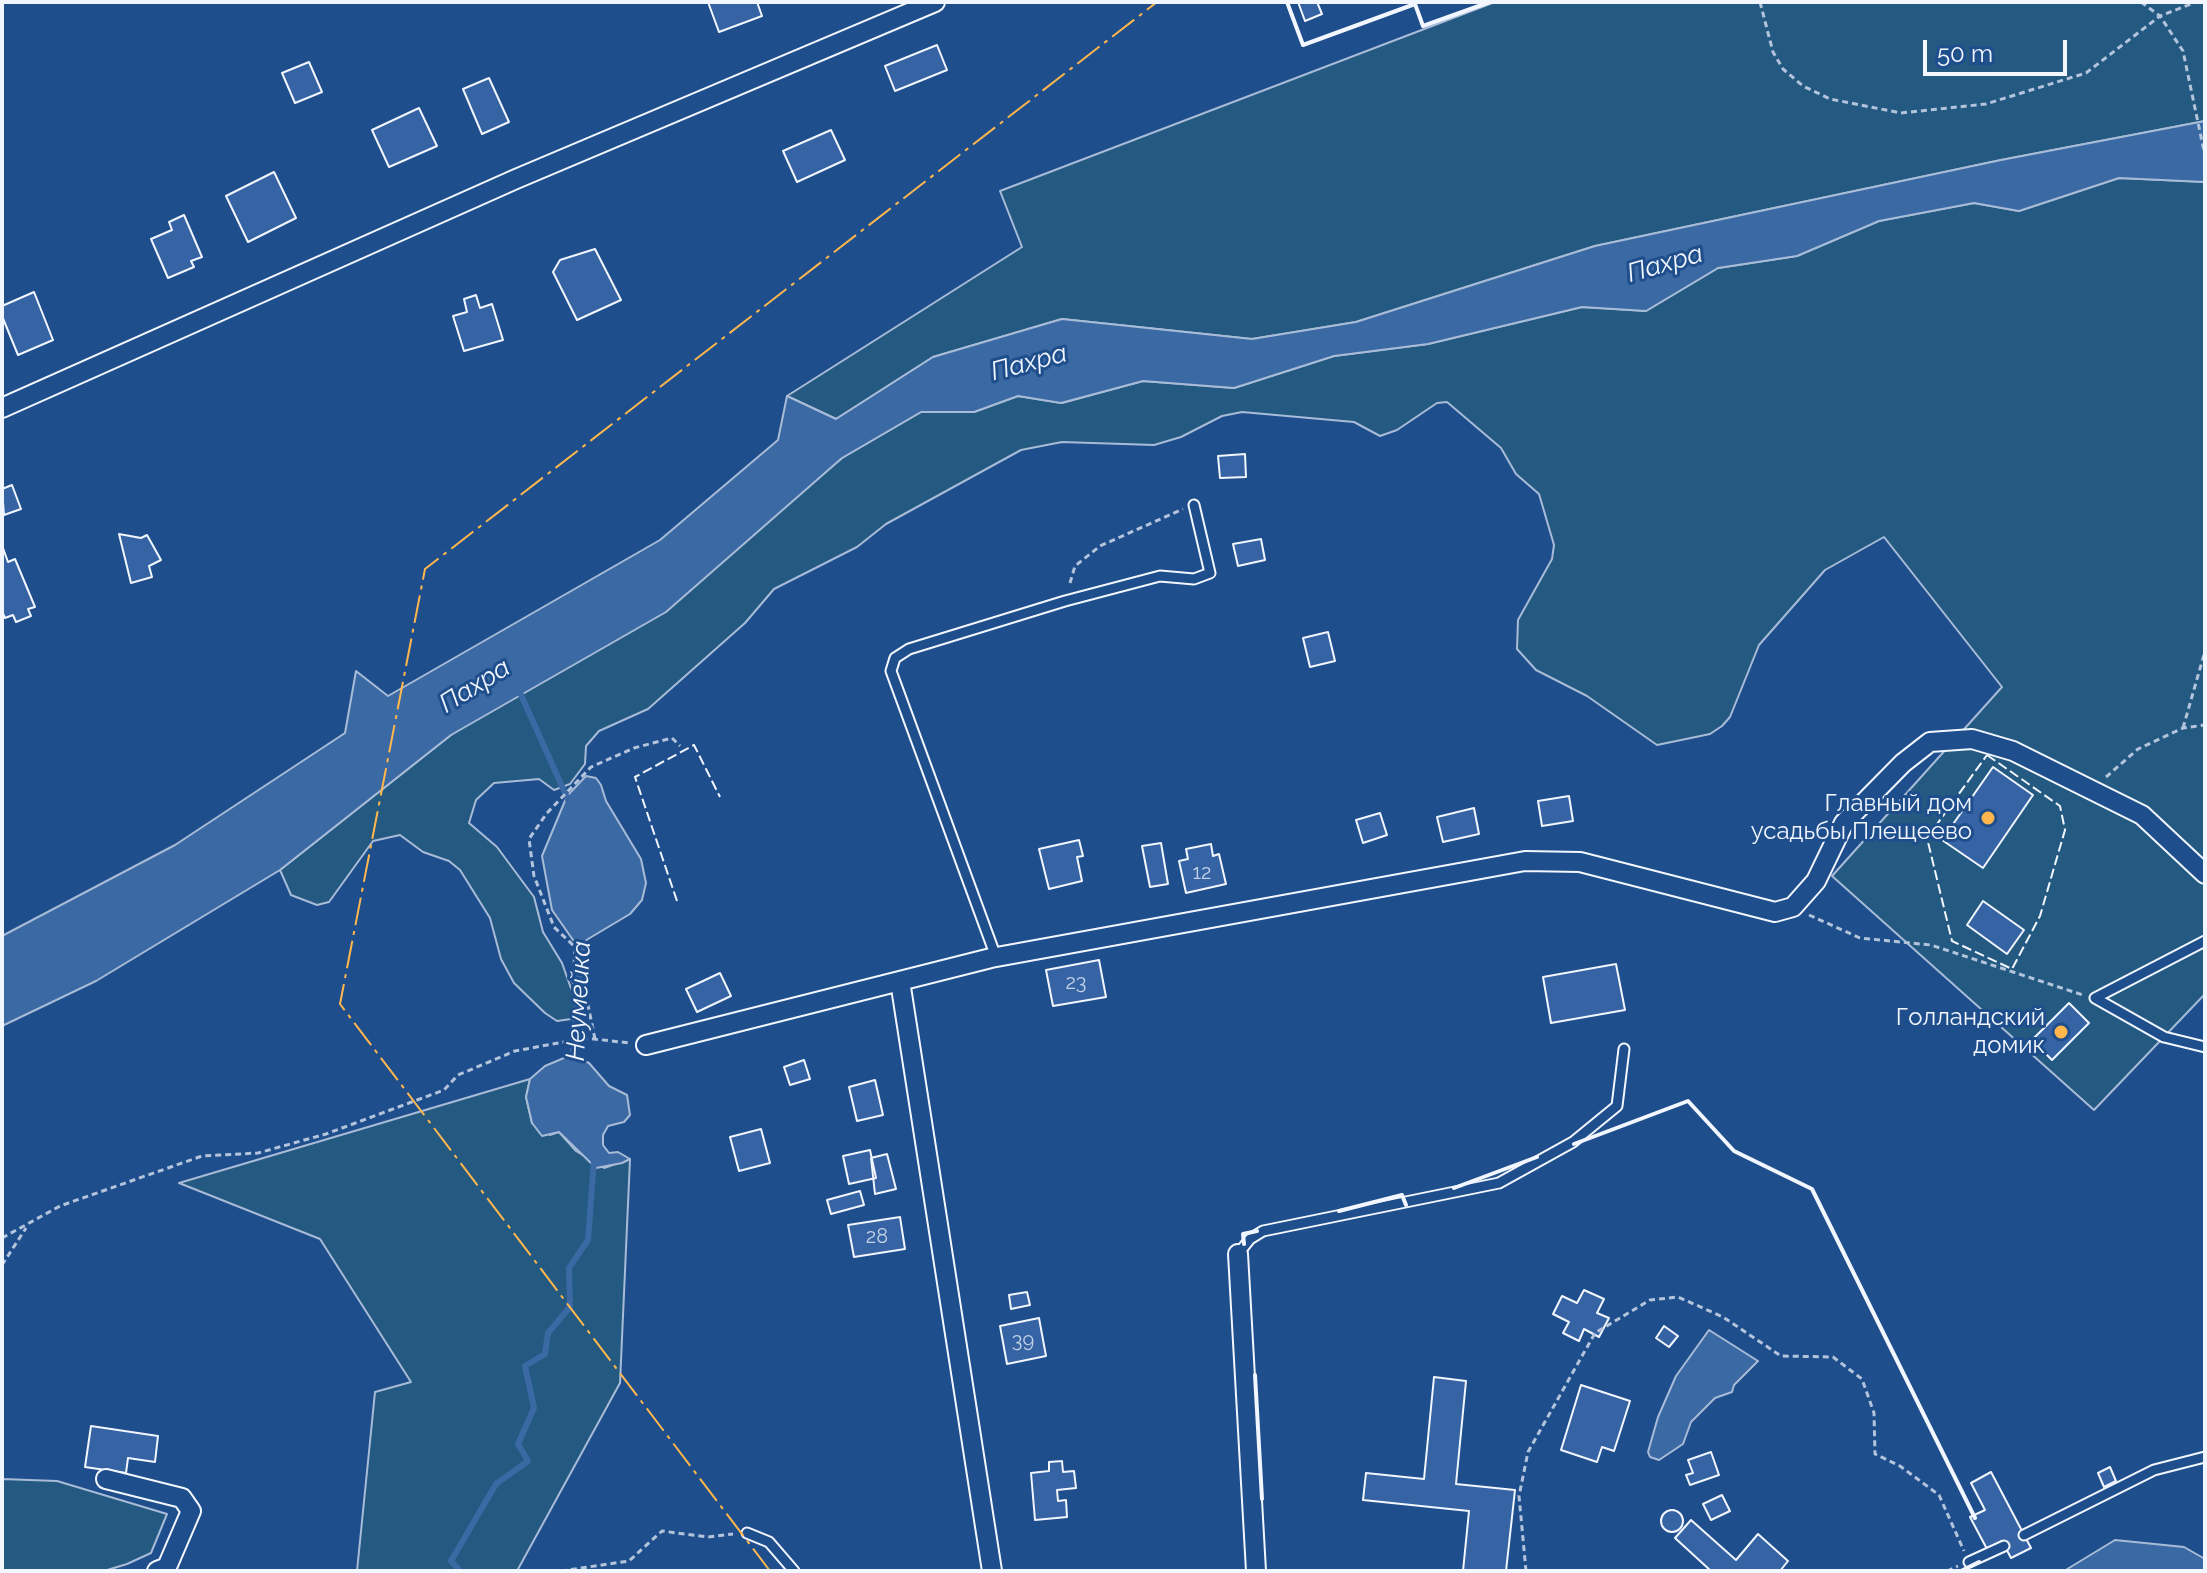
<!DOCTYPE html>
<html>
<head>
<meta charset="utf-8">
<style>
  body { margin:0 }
  #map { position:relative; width:2207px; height:1573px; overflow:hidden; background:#1f4e8c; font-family:Raleway,sans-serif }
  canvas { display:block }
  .frame { position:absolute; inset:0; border:4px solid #f2f6ff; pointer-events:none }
  .scale { position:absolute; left:1923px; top:40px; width:144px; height:36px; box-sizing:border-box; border:4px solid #f2f6ff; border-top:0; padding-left:10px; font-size:24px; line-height:28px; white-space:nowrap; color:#f2f6ff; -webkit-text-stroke:6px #1f4e8c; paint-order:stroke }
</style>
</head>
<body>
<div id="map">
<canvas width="2207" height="1573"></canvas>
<div class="frame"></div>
<div class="scale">50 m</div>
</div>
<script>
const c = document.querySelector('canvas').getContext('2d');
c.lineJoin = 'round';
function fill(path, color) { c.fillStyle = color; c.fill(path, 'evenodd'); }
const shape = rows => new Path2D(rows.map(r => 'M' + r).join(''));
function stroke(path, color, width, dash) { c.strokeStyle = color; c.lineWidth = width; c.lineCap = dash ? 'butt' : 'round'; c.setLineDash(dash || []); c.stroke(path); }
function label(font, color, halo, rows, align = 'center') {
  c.font = font + ' Raleway,sans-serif'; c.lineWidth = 6; c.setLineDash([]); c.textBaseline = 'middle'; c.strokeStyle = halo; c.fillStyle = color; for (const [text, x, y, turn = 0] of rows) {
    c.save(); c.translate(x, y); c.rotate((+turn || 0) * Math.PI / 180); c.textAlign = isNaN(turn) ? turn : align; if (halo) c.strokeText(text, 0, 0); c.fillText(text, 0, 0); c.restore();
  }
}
const green = shape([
  [1495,2,2205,2,2205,121,2001,160,1595,246,1356,322,1252,339,1062,319,933,357,836,419,787,396,1022,247,1000,191,1495,2],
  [2119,178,2205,182,2205,994,2094,1110,1832,876,2002,687,1884,537,1825,570,1759,645,1730,717,1722,726,1710,734,1657,745,1587,696,1536,670,1517,649,1518,620,1552,559,1554,545,1539,494,1516,474,1501,448,1447,402,1437,403,1397,430,1380,436,1354,422,1242,412,1222,416,1181,437,1154,445,1062,442,1021,450,886,524,857,547,774,589,745,623,648,709,599,731,586,746,585,764,570,784,554,790,539,779,494,783,476,800,469,823,497,847,534,897,543,932,562,963,578,1008,571,1019,557,1021,545,1013,514,983,501,959,490,918,460,870,449,861,423,852,400,835,373,841,329,902,317,905,291,895,280,870,451,735,764,523,842,458,921,412,974,412,1018,396,1062,403,1143,381,1234,388,1334,356,1428,344,1582,307,1646,311,1718,268,1797,256,1879,221,1974,203,2019,211,2119,178],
  [530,1079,526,1097,532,1123,550,1135,559,1132,576,1151,604,1168,630,1159,620,1383,517,1571,357,1571,375,1392,411,1382,320,1239,179,1183,530,1079],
  [2,1479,57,1481,167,1514,151,1553,127,1564,104,1571,2,1571,2,1479]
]);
fill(green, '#245a82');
stroke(green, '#a8bbd7', 2);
const water = shape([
  [2205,121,2205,182,2119,178,2019,211,1974,203,1879,221,1797,256,1718,268,1646,311,1582,307,1428,344,1334,356,1234,388,1143,381,1061,403,1018,396,974,412,921,412,842,458,666,612,451,735,280,870,96,981,2,1026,2,936,175,845,345,733,356,671,388,696,660,540,778,440,787,396,836,419,933,357,1062,319,1252,339,1356,322,1595,246,2001,160,2205,121],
  [586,776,596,778,601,785,606,801,641,859,646,883,642,900,630,914,583,942,573,940,552,910,542,856,567,796,586,776],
  [571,1055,589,1063,609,1086,627,1095,630,1115,624,1122,608,1126,603,1135,603,1145,609,1153,618,1152,630,1159,622,1163,596,1168,559,1132,542,1136,532,1123,526,1097,530,1079,545,1066,571,1055],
  [1709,1330,1758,1361,1734,1385,1732,1392,1715,1398,1691,1422,1683,1444,1659,1460,1650,1457,1648,1452,1658,1417,1676,1376,1709,1330],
  [2115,1540,2184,1547,2205,1559,2205,1571,2064,1571,2115,1540]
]);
fill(water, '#3b69a3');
stroke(water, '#a8bbd7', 2);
stroke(shape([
  [518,688,569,802],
  [572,1059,583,935],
  [460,1571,451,1561,496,1484,528,1461,518,1444,534,1408,525,1366,545,1354,548,1333,570,1307,569,1268,588,1240,594,1160]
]), '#3b69a3', 6);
const building = shape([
  [708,2,757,2,762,16,719,32,708,2],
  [1298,2,1317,2,1322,14,1305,21,1298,2],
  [937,45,947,70,895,91,885,66,937,45],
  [309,62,322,92,295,103,282,73,309,62],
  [489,78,509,122,482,134,463,89,489,78],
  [419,108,437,146,389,167,372,130,419,108],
  [831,130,845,160,797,182,783,151,831,130],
  [274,172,296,218,248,242,226,196,274,172],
  [184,215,202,257,191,261,194,267,168,278,151,239,172,230,169,222,184,215],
  [595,249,621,300,577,320,553,272,560,260,595,249],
  [34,292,53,340,18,355,2,316,2,306,34,292],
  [476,295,480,308,492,304,503,340,464,351,453,316,467,312,464,299,476,295],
  [1245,454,1246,477,1220,478,1218,456,1245,454],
  [12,485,21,509,4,515,2,489,12,485],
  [119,534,141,538,147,535,161,560,149,566,152,577,131,583,119,534],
  [1261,539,1265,560,1238,566,1233,544,1261,539],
  [3,548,8,562,15,559,35,607,28,609,31,616,16,622,13,615,5,618,2,611,3,548],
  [1328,632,1335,661,1310,667,1303,638,1328,632],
  [1993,767,2033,795,1983,868,1942,840,1993,767],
  [1569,796,1573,821,1542,826,1538,801,1569,796],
  [1474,808,1479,834,1443,842,1437,817,1474,808],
  [1380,813,1387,835,1363,843,1356,820,1380,813],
  [1079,840,1083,856,1077,857,1082,881,1049,889,1039,849,1079,840],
  [1161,843,1168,884,1150,887,1142,846,1161,843],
  [1211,844,1213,856,1219,854,1226,884,1186,893,1179,861,1188,859,1186,849,1211,844],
  [1983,901,2024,930,2007,954,1967,925,1983,901],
  [1099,960,1106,997,1053,1006,1046,970,1099,960],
  [1616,964,1625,1010,1551,1023,1543,977,1616,964],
  [720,973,731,996,697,1012,686,989,720,973],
  [2069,1003,2089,1023,2052,1060,2032,1040,2069,1003],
  [804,1060,810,1079,790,1085,784,1067,804,1060],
  [875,1080,883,1115,857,1121,849,1087,875,1080],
  [761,1129,770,1163,739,1171,730,1137,761,1129],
  [870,1150,876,1178,849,1184,843,1156,870,1150],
  [887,1154,896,1189,875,1194,871,1158,887,1154],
  [860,1191,864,1205,831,1214,827,1200,860,1191],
  [900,1217,905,1249,854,1257,848,1225,900,1217],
  [1584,1290,1604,1299,1597,1313,1609,1318,1599,1337,1584,1329,1579,1341,1563,1333,1569,1322,1553,1314,1562,1296,1577,1303,1584,1290],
  [1027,1292,1030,1305,1011,1309,1009,1295,1027,1292],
  [1039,1318,1046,1356,1007,1364,1000,1326,1039,1318],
  [1664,1326,1678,1336,1669,1347,1656,1338,1664,1326],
  [1434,1377,1466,1381,1456,1484,1515,1490,1506,1571,1463,1571,1469,1511,1363,1500,1366,1473,1424,1479,1434,1377],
  [1581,1385,1630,1401,1614,1451,1602,1447,1597,1462,1561,1450,1581,1385],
  [91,1426,158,1436,155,1462,128,1458,126,1473,85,1467,91,1426],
  [1711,1452,1719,1475,1690,1485,1686,1475,1693,1473,1688,1460,1711,1452],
  [1062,1461,1063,1472,1074,1471,1076,1488,1057,1490,1058,1501,1066,1500,1067,1517,1035,1520,1031,1473,1049,1471,1049,1462,1062,1461],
  [2110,1467,2116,1481,2104,1487,2098,1473,2110,1467],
  [1991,1472,2031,1548,2011,1558,2002,1541,1987,1549,1970,1517,1985,1510,1971,1483,1991,1472],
  [1722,1495,1730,1511,1711,1520,1703,1504,1722,1495],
  '1661 1521a11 11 0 1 1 22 0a11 11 0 1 1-22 0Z',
  [1691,1520,1736,1560,1758,1534,1788,1561,1780,1571,1711,1571,1675,1538,1691,1520]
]);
fill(building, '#3563a3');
stroke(building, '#f2f6ff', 2);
const lane = shape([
  [996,957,891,671,895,658,909,649,1065,601,1160,576,1194,579,1210,573,1194,505],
  [2095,998,2205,941],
  [2095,998,2164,1037,2205,1047],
  [1238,1254,1250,1239,1263,1231,1499,1183,1573,1142,1617,1106,1624,1049],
  [747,1533,769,1542,794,1571],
  [2024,1535,2154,1470,2205,1457],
  [1969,1562,2004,1546]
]);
const street = shape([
  [2,408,516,179,935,2],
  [900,981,992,1571],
  [646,1045,991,958,1525,861,1580,862,1775,912,1793,907,1816,881,1844,823,1903,763,1930,742,1972,739,2013,751,2142,815,2205,874],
  [1238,1254,1256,1571],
  [106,1479,182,1498,191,1511,167,1567,157,1571]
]);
stroke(lane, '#f2f6ff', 13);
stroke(street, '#f2f6ff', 22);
stroke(shape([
  [1760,2,1773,52,1783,69,1803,86,1830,99,1901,113,1986,104,2086,73,2160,16,2196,2],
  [2141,2,2160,16,2183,51,2205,156],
  [1070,583,1075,566,1100,546,1183,509],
  [2183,728,2205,651],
  [2106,777,2138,749,2183,728,2205,725],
  [1809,915,1860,938,1931,945,2083,995],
  [595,1039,588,1005,573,982,575,947,554,927,534,876,529,839,547,813,591,767,634,748,672,738,680,746],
  [2,1238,60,1206,202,1156,258,1153,326,1134,444,1090,458,1075,515,1051,585,1038,630,1043],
  [2,1265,26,1228],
  [561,1571,629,1561,662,1531,708,1537,733,1534],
  [1526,1571,1519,1496,1528,1452,1595,1333,1650,1300,1678,1297,1723,1317,1781,1356,1833,1357,1862,1379,1874,1413,1875,1454,1900,1466,1939,1495,1964,1551],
  [1947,1571,1958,1566]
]), '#b3c4dc', 3, [6, 4]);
stroke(lane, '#1f4e8c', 9);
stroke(street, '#1f4e8c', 18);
stroke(shape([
  [1987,755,2060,806,2065,830,2040,916,2012,969,1952,941,1927,838,1987,755],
  [677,901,635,777,694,745,720,797]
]), '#f2f6ff', 2, [10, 4]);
stroke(shape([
  [1287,2,1303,45,1415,4,1423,26,1490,2],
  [1574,1144,1688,1101,1734,1151,1812,1189,1975,1518],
  [1454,1188,1537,1157],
  [1339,1211,1402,1195,1406,1205],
  [1244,1244,1243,1234,1257,1231],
  [1255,1375,1262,1499],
  [1961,1571,1979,1562]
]), '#f2f6ff', 4);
stroke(shape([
  [770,1571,340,1004,425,569,1157,2]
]), '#ffb74d', 2, [28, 6, 4, 6]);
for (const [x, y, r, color] of [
  [1988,818,8,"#ffb74d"],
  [2061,1032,8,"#ffb74d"]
]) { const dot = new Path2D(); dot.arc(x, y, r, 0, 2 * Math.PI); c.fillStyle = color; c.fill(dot); stroke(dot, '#1f4e8c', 3); }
label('20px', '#c3d1e8', null, [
  ["12",1202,873],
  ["23",1076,983],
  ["28",877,1237],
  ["39",1023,1341]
]);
label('24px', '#f2f6ff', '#1f4e8c', [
  ["Главный дом",1972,804],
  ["усадьбы Плещеево",1972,832],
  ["Голландский",2045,1018],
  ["домик",2045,1046]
], 'right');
label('italic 26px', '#f2f6ff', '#1f4e8c', [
  ["Пахра",1665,264,-16],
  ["Пахра",1029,363,-15],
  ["Пахра",475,686,-32],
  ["Неумейка",579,1001,-87]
]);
</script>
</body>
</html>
